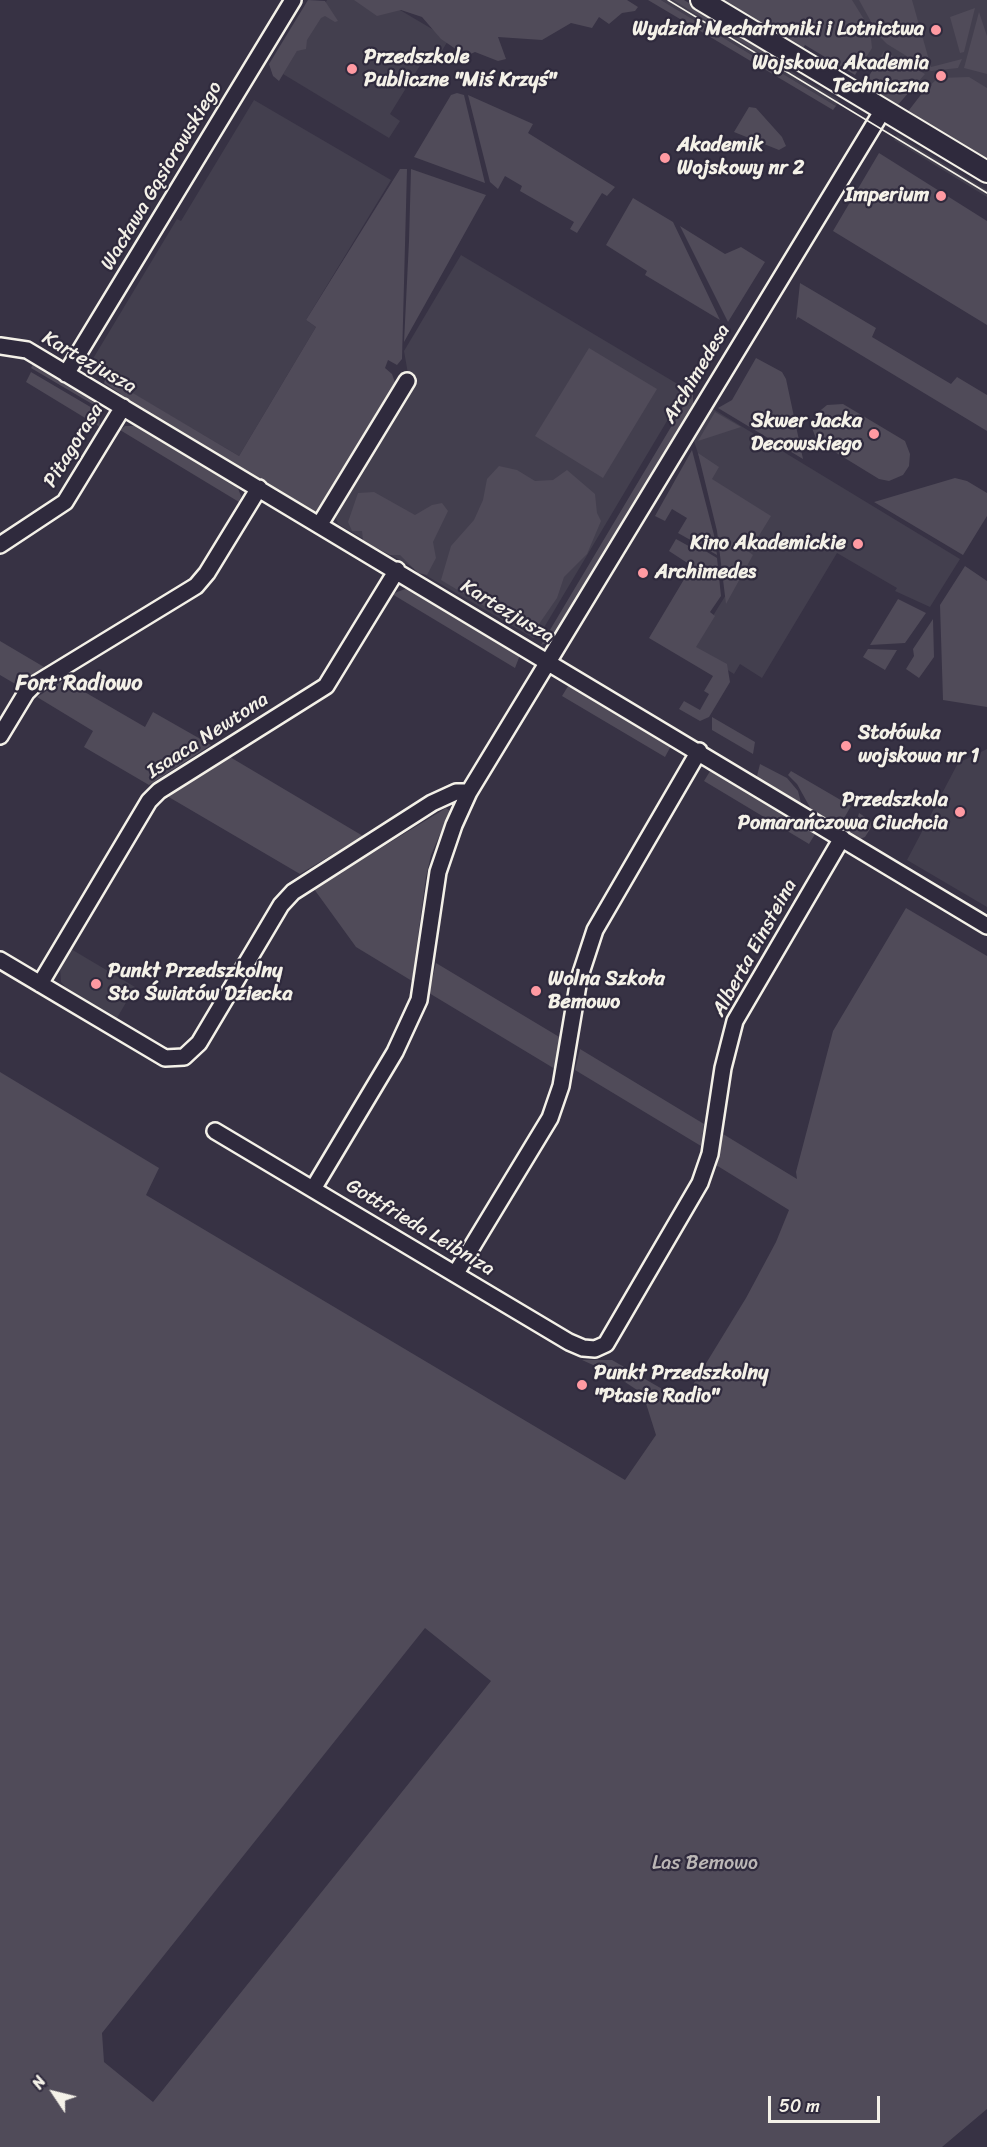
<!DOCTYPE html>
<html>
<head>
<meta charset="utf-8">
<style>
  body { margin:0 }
  #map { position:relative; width:987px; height:2147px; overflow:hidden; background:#373244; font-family:Sriracha,sans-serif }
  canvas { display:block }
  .north { position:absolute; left:24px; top:2063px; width:60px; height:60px; -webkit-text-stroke:4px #2f2a3d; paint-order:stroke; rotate:305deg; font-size:16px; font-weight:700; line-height:24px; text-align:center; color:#f4f1e8 }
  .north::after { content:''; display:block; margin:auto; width:21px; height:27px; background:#f4f1e8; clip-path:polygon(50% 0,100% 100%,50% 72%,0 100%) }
  .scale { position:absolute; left:768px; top:2096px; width:112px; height:27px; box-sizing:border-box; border:3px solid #f4f1e8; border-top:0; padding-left:8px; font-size:18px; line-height:21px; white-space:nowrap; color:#f4f1e8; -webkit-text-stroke:4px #2f2a3d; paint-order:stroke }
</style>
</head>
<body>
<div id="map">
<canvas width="987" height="2147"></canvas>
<div class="north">N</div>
<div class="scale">50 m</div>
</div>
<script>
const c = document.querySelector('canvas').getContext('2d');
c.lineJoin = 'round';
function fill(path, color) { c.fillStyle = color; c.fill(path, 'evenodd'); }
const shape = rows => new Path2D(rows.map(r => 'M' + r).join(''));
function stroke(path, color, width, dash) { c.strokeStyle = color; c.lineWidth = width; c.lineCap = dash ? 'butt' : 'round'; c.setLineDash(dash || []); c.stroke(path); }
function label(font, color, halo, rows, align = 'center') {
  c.font = font + ' Sriracha,sans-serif'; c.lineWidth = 4.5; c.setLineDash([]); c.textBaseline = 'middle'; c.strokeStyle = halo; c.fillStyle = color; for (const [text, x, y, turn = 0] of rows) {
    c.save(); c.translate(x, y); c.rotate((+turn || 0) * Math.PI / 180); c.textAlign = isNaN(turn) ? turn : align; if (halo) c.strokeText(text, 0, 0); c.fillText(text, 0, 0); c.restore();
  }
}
fill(shape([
  [327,0,383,0,449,39,434,64,424,59,390,114,400,121,389,138,283,74],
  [661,0,673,0,839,100,836,106],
  [769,0,987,0,987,131,876,64],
  [254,100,391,180,306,320,316,327,239,456,88,367,177,219,181,221],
  [897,135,987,190,987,197,894,140],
  [461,255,686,389,539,636,533,638,338,524,335,516,411,391,404,351],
  [713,409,960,559,930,607,895,591,897,588,837,553,762,678,740,664,734,674,693,648,750,556,707,482,694,441],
  [987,749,987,907,907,860,958,763],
  [71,949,135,987,117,1018,67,989,61,982,60,968]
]), '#433f4e');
fill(shape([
  [308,0,325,1,338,21,335,22,325,16,321,18,307,40,306,49,297,51,279,81,273,76,269,64],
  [354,0,627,0,638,7,635,11,622,13,609,24,599,17,592,28,571,23,542,40,498,37,506,59,498,61,475,52,466,56,441,39,422,17,401,10,377,16],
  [648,0,661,0,836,106,833,110],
  [673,0,684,0,769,51,766,57],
  [719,0,852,0,870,29,872,48,855,75,805,45,802,50],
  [859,0,912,0,931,67,962,59,958,68,931,71,887,44,879,36],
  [975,8,964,52,960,53,950,17],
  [979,12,987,36,987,74,964,68],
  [884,51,925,74,896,107,863,86],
  [969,77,987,88,987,161,906,114,923,92,938,78],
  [457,93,464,95,485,183,414,157,451,95],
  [468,95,533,124,528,133,615,187,607,196,602,193,577,233,570,229,574,222,520,191,522,186,505,176,498,189,490,182],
  [749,107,756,108,782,137,786,146,779,150,734,132],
  [879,153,987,221,987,325,833,231],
  [400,169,407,169,402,359,397,365,388,360,385,368,392,374,397,388,322,518,119,398,121,394,104,383,106,377,239,456,316,327,306,320],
  [411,169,486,195,404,342,409,241],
  [633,198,673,222,720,320,645,275,647,271,606,245],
  [680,226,725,254,741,247,765,262,728,322],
  [800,283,876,328,872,337,951,384,957,377,987,395,987,431,798,317,796,320],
  [589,348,657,389,603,478,535,436],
  [756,358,782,372,786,379,803,459,718,408,732,400],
  [34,362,102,403,99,408,31,368],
  [31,372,99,412,100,427,26,382],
  [693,390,693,406,553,641,541,645],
  [843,404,905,441,910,454,909,466,903,475,889,481,879,479,817,441,812,428,816,414,827,405],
  [715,412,741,427,698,441],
  [125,426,139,426,231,481,237,486,241,496,239,502,120,430],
  [692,450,714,535,717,555,678,533,687,518,672,509,665,521,655,516],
  [698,453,719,467,712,479,771,516,749,552,753,555,726,604,717,531],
  [499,466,517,470,535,481,553,480,567,470,595,494,597,513,601,521,587,554,564,577,557,598,539,624,524,630,441,580,451,546,474,520,483,500,487,479],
  [955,478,967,481,987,493,987,516,963,555,874,502],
  [374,492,415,515,432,505,442,503,448,511,433,542,436,558,427,575,418,573,400,555,390,555,373,546,363,540,362,531,352,531,348,522,358,493],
  [676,539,694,549,697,546,717,558,721,596,710,612,715,616,696,647,727,664,730,682,709,717,700,721,679,709,684,701,700,710,709,694,704,691,713,676,649,638,692,566,669,551],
  [965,566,987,581,987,707,943,700,940,605],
  [405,589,414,590,520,655,515,668,392,594],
  [898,599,926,613,905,643,870,645],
  [933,619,934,657,919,678,906,669,914,656,913,649],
  [0,641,44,667,17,685,0,675],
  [868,649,897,650,885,670,863,657],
  [64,680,145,727,153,712,211,745,149,785,84,747,93,731,37,697],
  [570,683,672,744,665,757,562,696],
  [712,717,755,742,753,754,712,730],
  [230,757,363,836,300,874,167,796],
  [760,764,787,778,798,791,802,807,760,781,757,776],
  [712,768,817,831,809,844,704,781],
  [791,771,851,806,843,820,846,822,856,824,859,813,874,823,865,837,860,839,812,811,797,784,788,775],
  [446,808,450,811,431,855,426,877,412,981,356,947,314,889],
  [906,908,987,956,987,2109,942,2147,0,2147,0,1072,159,1168,146,1195,625,1480,656,1435,643,1394,613,1374,582,1360,612,1360,683,1401,746,1298,776,1242,789,1210,716,1165,723,1134,797,1179,796,1172,833,1031],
  [425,1628,491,1681,153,2102,104,2062,102,2033],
  [436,963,561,1038,555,1069,429,993],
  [580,1049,704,1124,701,1146,575,1070]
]), '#504b59');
const street = shape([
  [0,346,27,350,987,926],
  [66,374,293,0],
  [320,524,407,381],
  [0,545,65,502,123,407],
  [0,736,26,693,34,685,196,586,207,573,259,488],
  [0,960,165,1058,184,1057,199,1043,281,905,293,892,432,803,456,792,469,792],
  [40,984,149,801,159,791,326,686,397,570],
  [215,1131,569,1342,583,1348,595,1349,606,1344,700,1183,710,1154,723,1068,735,1021,842,838],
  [313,1189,395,1052,419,1000,438,872,454,825,469,792,883,110],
  [456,1273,550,1118,561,1086,579,979,595,930,699,751]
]);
const secondary = shape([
  [701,0,987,172]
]);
stroke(street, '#f4f1e8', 20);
stroke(secondary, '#f4f1e8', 24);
stroke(street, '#2f2a3d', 15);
stroke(secondary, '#2f2a3d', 20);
stroke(shape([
  [668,0,987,193]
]), '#f4f1e8', 1.5);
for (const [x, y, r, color] of [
  [936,30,6,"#ff9aa2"],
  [352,69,6,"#ff9aa2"],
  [941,76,6,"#ff9aa2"],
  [665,158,6,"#ff9aa2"],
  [941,196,6,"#ff9aa2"],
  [874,434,6,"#ff9aa2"],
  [858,544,6,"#ff9aa2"],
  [643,573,6,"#ff9aa2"],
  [846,746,6,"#ff9aa2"],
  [960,812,6,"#ff9aa2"],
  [96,984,6,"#ff9aa2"],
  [536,991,6,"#ff9aa2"],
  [582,1385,6,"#ff9aa2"]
]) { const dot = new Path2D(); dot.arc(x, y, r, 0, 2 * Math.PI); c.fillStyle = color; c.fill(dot); stroke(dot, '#2f2a3d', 2); }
label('bold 20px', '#f4f1e8', '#2f2a3d', [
  ["Wydział Mechatroniki i Lotnictwa",924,30,"right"],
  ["Przedszkole",364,58],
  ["Publiczne \"Miś Krzyś\"",364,81],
  ["Wojskowa Akademia",929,64,"right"],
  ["Techniczna",929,87,"right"],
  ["Akademik",677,146],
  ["Wojskowy nr 2",677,169],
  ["Imperium",929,196,"right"],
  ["Skwer Jacka",862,422,"right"],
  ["Decowskiego",862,445,"right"],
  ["Kino Akademickie",846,544,"right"],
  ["Archimedes",655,573],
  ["Stołówka",858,734],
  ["wojskowa nr 1",858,757],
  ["Przedszkola",948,801,"right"],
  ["Pomarańczowa Ciuchcia",948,824,"right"],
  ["Punkt Przedszkolny",108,972],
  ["Sto Światów Dziecka",108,995],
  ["Wolna Szkoła",548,980],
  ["Bemowo",548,1003],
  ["Punkt Przedszkolny",594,1374],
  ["\"Ptasie Radio\"",594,1397]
], 'left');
label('20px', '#f4f1e8', '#2f2a3d', [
  ["Wacława Gąsiorowskiego",162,176,-59],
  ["Kartezjusza",89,363,30],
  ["Archimedesa",697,374,-59],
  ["Pitagorasa",74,446,-58],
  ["Kartezjusza",507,612,31],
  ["Isaaca Newtona",208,736,-33],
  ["Alberta Einsteina",755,948,-61],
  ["Gottfrieda Leibniza",420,1228,31]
]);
label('20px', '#bbb7b6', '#2f2a3d', [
  ["Las Bemowo",705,1864]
]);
label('bold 22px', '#f4f1e8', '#2f2a3d', [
  ["Fort Radiowo",79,684]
]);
</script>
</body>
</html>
